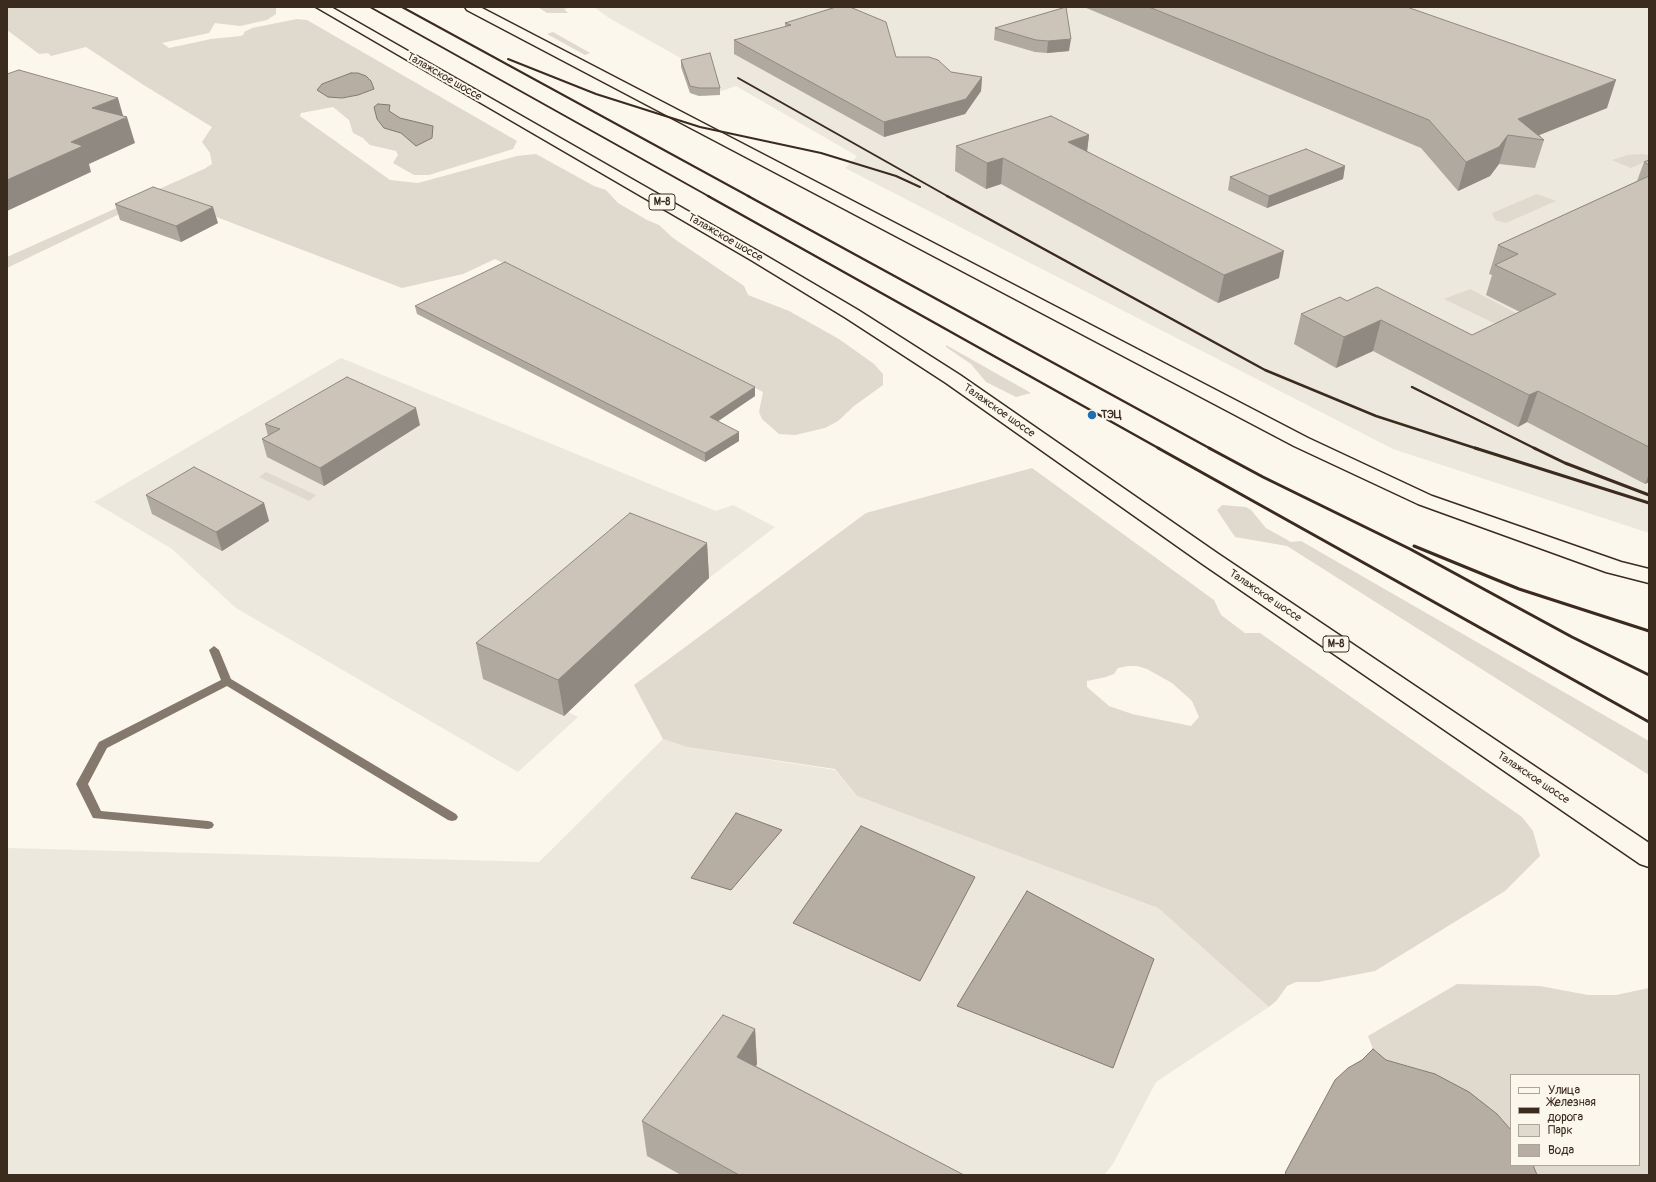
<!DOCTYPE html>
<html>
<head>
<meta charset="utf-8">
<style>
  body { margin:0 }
  #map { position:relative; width:1656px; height:1182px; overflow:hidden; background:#fbf7ec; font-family:Pangolin,sans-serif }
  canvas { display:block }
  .frame { position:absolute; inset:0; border:8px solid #3b2a1e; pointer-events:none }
  .legend { position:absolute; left:1510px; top:1074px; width:130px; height:92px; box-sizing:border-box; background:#fbf7ec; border:1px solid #aea59a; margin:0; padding:5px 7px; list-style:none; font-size:12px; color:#3b2a1e }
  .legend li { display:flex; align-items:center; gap:8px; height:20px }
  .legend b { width:20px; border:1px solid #aea59a }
</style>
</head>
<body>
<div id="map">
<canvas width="1656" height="1182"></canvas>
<div class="frame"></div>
<ul class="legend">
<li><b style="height:5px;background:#fbf7ec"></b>Улица</li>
<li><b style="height:5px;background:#3b2a1e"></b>Железная дорога</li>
<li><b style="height:11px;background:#dfd9ce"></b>Парк</li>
<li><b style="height:11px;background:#b6aea2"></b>Вода</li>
</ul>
</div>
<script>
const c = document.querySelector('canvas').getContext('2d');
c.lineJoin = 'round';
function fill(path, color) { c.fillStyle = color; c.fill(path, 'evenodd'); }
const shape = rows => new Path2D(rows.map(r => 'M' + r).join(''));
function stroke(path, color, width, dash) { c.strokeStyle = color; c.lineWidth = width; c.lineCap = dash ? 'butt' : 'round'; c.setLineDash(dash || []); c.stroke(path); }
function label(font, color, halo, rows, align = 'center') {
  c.font = font + ' Pangolin,sans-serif'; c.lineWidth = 4; c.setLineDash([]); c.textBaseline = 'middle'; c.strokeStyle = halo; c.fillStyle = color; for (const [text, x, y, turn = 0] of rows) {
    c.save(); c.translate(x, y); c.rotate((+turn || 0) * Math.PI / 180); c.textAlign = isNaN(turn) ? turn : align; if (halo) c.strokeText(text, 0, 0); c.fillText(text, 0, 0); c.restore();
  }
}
fill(shape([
  [594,7,1649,7,1649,533,1393,449,845,168,857,156,736,86,707,96,691,93,711,75,609,18],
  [341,358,716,511,733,505,775,527,709,578,568,712,578,717,518,772,236,608,172,549,94,502],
  [663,739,687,747,835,770,857,796,1158,908,1269,1007,1156,1082,1113,1164,1104,1175,7,1175,7,848,539,862]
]), '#ede8dd');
fill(shape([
  [7,7,276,7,276,14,267,20,240,26,215,23,209,33,162,43,169,48,211,39,241,36,244,34,244,32,252,28,297,19,307,20,517,141,513,149,429,175,414,175,393,163,398,155,396,151,370,145,363,138,353,133,349,120,333,107,301,113,300,116,390,180,418,183,517,156,536,154,594,186,606,190,618,203,647,220,659,225,673,238,744,286,748,295,789,311,839,339,874,364,883,374,883,385,854,406,838,421,825,428,795,435,779,434,762,419,759,412,763,392,495,259,463,274,402,288,159,195,7,268,7,257,204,169,212,164,210,153,202,142,212,127,142,84,86,47,51,56,48,53,39,54,7,30],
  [345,75,366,76,371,81,374,89,358,95,342,98,328,97,318,90,322,84],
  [538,7,571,7,564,9,568,13,547,13],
  [553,32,590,53,585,55,547,34],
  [1643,154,1649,155,1649,160,1631,168,1612,160,1628,155],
  [1537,194,1556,201,1506,223,1495,220,1492,213],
  [1470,289,1558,335,1533,342,1444,299],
  [946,345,1031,393,1016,397,986,382,971,364,946,347],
  [1032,468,1214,600,1221,615,1245,633,1260,633,1522,817,1533,831,1540,856,1505,891,1375,971,1318,982,1296,982,1287,986,1277,1000,1269,1007,1158,908,857,796,835,769,687,747,663,739,634,685,866,513],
  [1128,666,1137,666,1147,669,1172,683,1192,701,1199,717,1191,726,1132,714,1109,706,1087,687,1087,681,1106,677,1114,674,1118,668],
  [266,472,316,495,309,501,259,477],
  [1222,505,1246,507,1251,510,1266,528,1291,542,1301,541,1649,741,1649,775,1287,546,1235,537,1217,510],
  [1457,984,1540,986,1588,995,1616,995,1649,988,1649,1175,1537,1175,1533,1165,1639,1165,1639,1075,1511,1075,1511,1130,1497,1114,1450,1083,1419,1069,1386,1060,1373,1049,1368,1036]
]), '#dfd9ce');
const water = shape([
  [351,73,358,73,366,76,371,81,374,89,358,95,342,98,328,97,317,90,322,84,351,73],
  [378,104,390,105,389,111,400,118,433,126,432,138,416,146,401,133,384,128,377,119,374,107,378,104],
  [736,813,782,830,731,890,691,878,736,813],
  [861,826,975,877,920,981,793,923,861,826],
  [1027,891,1154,959,1113,1068,957,1006,1027,891],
  [1373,1049,1386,1060,1435,1074,1469,1092,1497,1114,1511,1130,1511,1165,1533,1165,1537,1175,1285,1175,1286,1171,1335,1080,1348,1068,1362,1060,1373,1049]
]);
fill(water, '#b6aea2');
stroke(water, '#85796d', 1);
fill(shape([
  [214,646,219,650,231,679,456,814,458,817,456,820,452,821,448,820,227,686,107,748,88,784,101,811,208,821,212,822,214,825,212,828,208,829,93,818,76,784,99,742,221,680,209,650,214,646]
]), '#85796d');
const minor = shape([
  [465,7,480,7,1308,438,1432,496,1621,562,1649,569,1649,583,1606,572,1418,504,1294,446,467,10,465,7]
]);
const primary = shape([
  [316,7,331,7,763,254,858,310,960,375,1217,553,1649,843,1649,867,1640,864,1201,563,946,383,846,318,751,260,316,7]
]);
stroke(minor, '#3b2a1e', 3);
stroke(primary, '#3b2a1e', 3);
fill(minor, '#fbf7ec');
fill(primary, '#fbf7ec');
stroke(shape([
  [370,7,710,197],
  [402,7,750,197],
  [508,59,596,94,700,127,821,153,896,176,920,187],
  [738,78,949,197]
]), '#3b2a1e', 2);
stroke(shape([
  [708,196,1160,449],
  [748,196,1211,449],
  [947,196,1265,370,1376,416,1478,449],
  [1412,387,1536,449]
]), '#3b2a1e', 2.5);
stroke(shape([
  [1158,448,1649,722],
  [1209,448,1263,477,1410,549,1572,637,1649,675],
  [1475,448,1649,503],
  [1534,448,1565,463,1649,495],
  [1414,546,1519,589,1649,631]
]), '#3b2a1e', 3);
fill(shape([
  [1066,7,1069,51,1047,53,1035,52,994,40,995,28],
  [1084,7,1407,7,1607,108,1539,135,1544,140,1535,168,1499,164,1490,176,1458,191,1421,148],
  [785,23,896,57,951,72,982,77,981,91,965,114,884,137,734,54,734,40,785,27],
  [681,60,720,88,720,95,699,96,690,93,681,67],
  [1089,135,1087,151,1279,278,1218,303,1001,184,986,189,955,171,956,146],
  [1649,160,1649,482,1645,484,1527,422,1518,427,1373,351,1336,368,1294,344,1301,314,1347,301,1472,335,1520,312,1486,295,1492,275,1489,274,1498,245,1637,181,1644,162],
  [1345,166,1343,179,1267,208,1228,190,1230,177],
  [115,204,218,223,181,242,120,220],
  [415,306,755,396,718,421,739,441,705,462,417,314],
  [265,424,420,425,324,486,267,457,262,439,268,436],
  [146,495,264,503,269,521,222,551,152,514],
  [707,543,709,578,564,716,483,679,476,643],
  [755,1029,757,1064,756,1066,964,1175,681,1175,647,1156,642,1121]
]), '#afa99f');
fill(shape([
  [1071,39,1069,51,1047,53,1048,41],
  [982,77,981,91,965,114,884,137,884,122],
  [1616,80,1607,108,1532,138,1518,119],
  [118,98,124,119,127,117,135,143,89,164,91,172,7,211,7,180,71,142,92,108],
  [1089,135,1086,161,1068,142],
  [1508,135,1499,164,1490,176,1458,191,1466,162],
  [1003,158,1001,184,986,189,987,163],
  [1345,166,1343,179,1267,208,1269,196],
  [213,207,218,223,181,242,176,226],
  [1284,251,1279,278,1218,303,1224,275],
  [1381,320,1373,351,1336,368,1344,337],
  [755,387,755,396,711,426,710,417],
  [1538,391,1527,422,1518,427,1529,395],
  [416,408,420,425,324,486,320,468],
  [739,432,739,441,705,462,705,453],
  [1649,474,1649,482,1645,484],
  [264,503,269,521,222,551,216,532],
  [707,543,709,578,564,716,558,680],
  [755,1029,757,1064,740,1092,737,1057]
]), '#8f8982');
const building = shape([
  [836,7,850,7,886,22,896,57,929,57,938,60,951,72,982,77,966,99,884,122,734,40,791,25,785,23,836,7],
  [1066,7,1071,39,1048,41,1036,40,995,28,1066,7],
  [1149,7,1407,7,1616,80,1518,119,1544,140,1508,135,1499,147,1466,162,1429,120,1149,7],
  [710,53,720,88,699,88,690,86,681,60,710,53],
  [19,70,118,98,92,108,127,117,71,142,83,146,7,180,7,74,19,70],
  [1051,116,1089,135,1068,142,1284,251,1224,275,1003,158,987,163,956,146,1051,116],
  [1306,149,1345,166,1269,196,1230,177,1306,149],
  [1649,160,1649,165,1644,162,1649,160],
  [1649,176,1649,447,1538,391,1529,395,1381,320,1344,337,1301,314,1340,297,1347,301,1377,287,1472,335,1556,294,1495,265,1518,254,1498,245,1649,176],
  [153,187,213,207,176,226,115,204,153,187],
  [505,262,755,387,710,417,739,432,705,453,415,306,505,262],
  [347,377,416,408,320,468,262,439,280,429,265,424,347,377],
  [194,467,264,503,216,532,146,495,194,467],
  [630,513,707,543,558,680,476,643,630,513],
  [723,1015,755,1029,737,1057,964,1175,739,1175,642,1121,723,1015]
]);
fill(building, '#ccc4b9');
stroke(building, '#8f8982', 1);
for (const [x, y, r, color] of [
  [1092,415,5,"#1f6fb2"]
]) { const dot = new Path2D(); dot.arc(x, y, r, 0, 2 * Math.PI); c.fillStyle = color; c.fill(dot); stroke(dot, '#fbf7ec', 1.5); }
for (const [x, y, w] of [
  [662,202,26],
  [1336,644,26]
]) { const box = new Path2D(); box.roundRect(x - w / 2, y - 8, w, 16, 3); c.fillStyle = '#fbf7ec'; c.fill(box); stroke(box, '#3b2a1e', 1); }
label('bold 10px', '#3b2a1e', null, [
  ["М-8",662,202],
  ["М-8",1336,644]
]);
label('11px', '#3b2a1e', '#fbf7ec', [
  ["Талажское шоссе",444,77,30],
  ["Талажское шоссе",725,238,30],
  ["Талажское шоссе",999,411,35],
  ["Талажское шоссе",1265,596,34],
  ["Талажское шоссе",1533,778,34]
]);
label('bold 11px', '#3b2a1e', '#fbf7ec', [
  ["ТЭЦ",1101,415]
], 'left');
</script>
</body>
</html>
